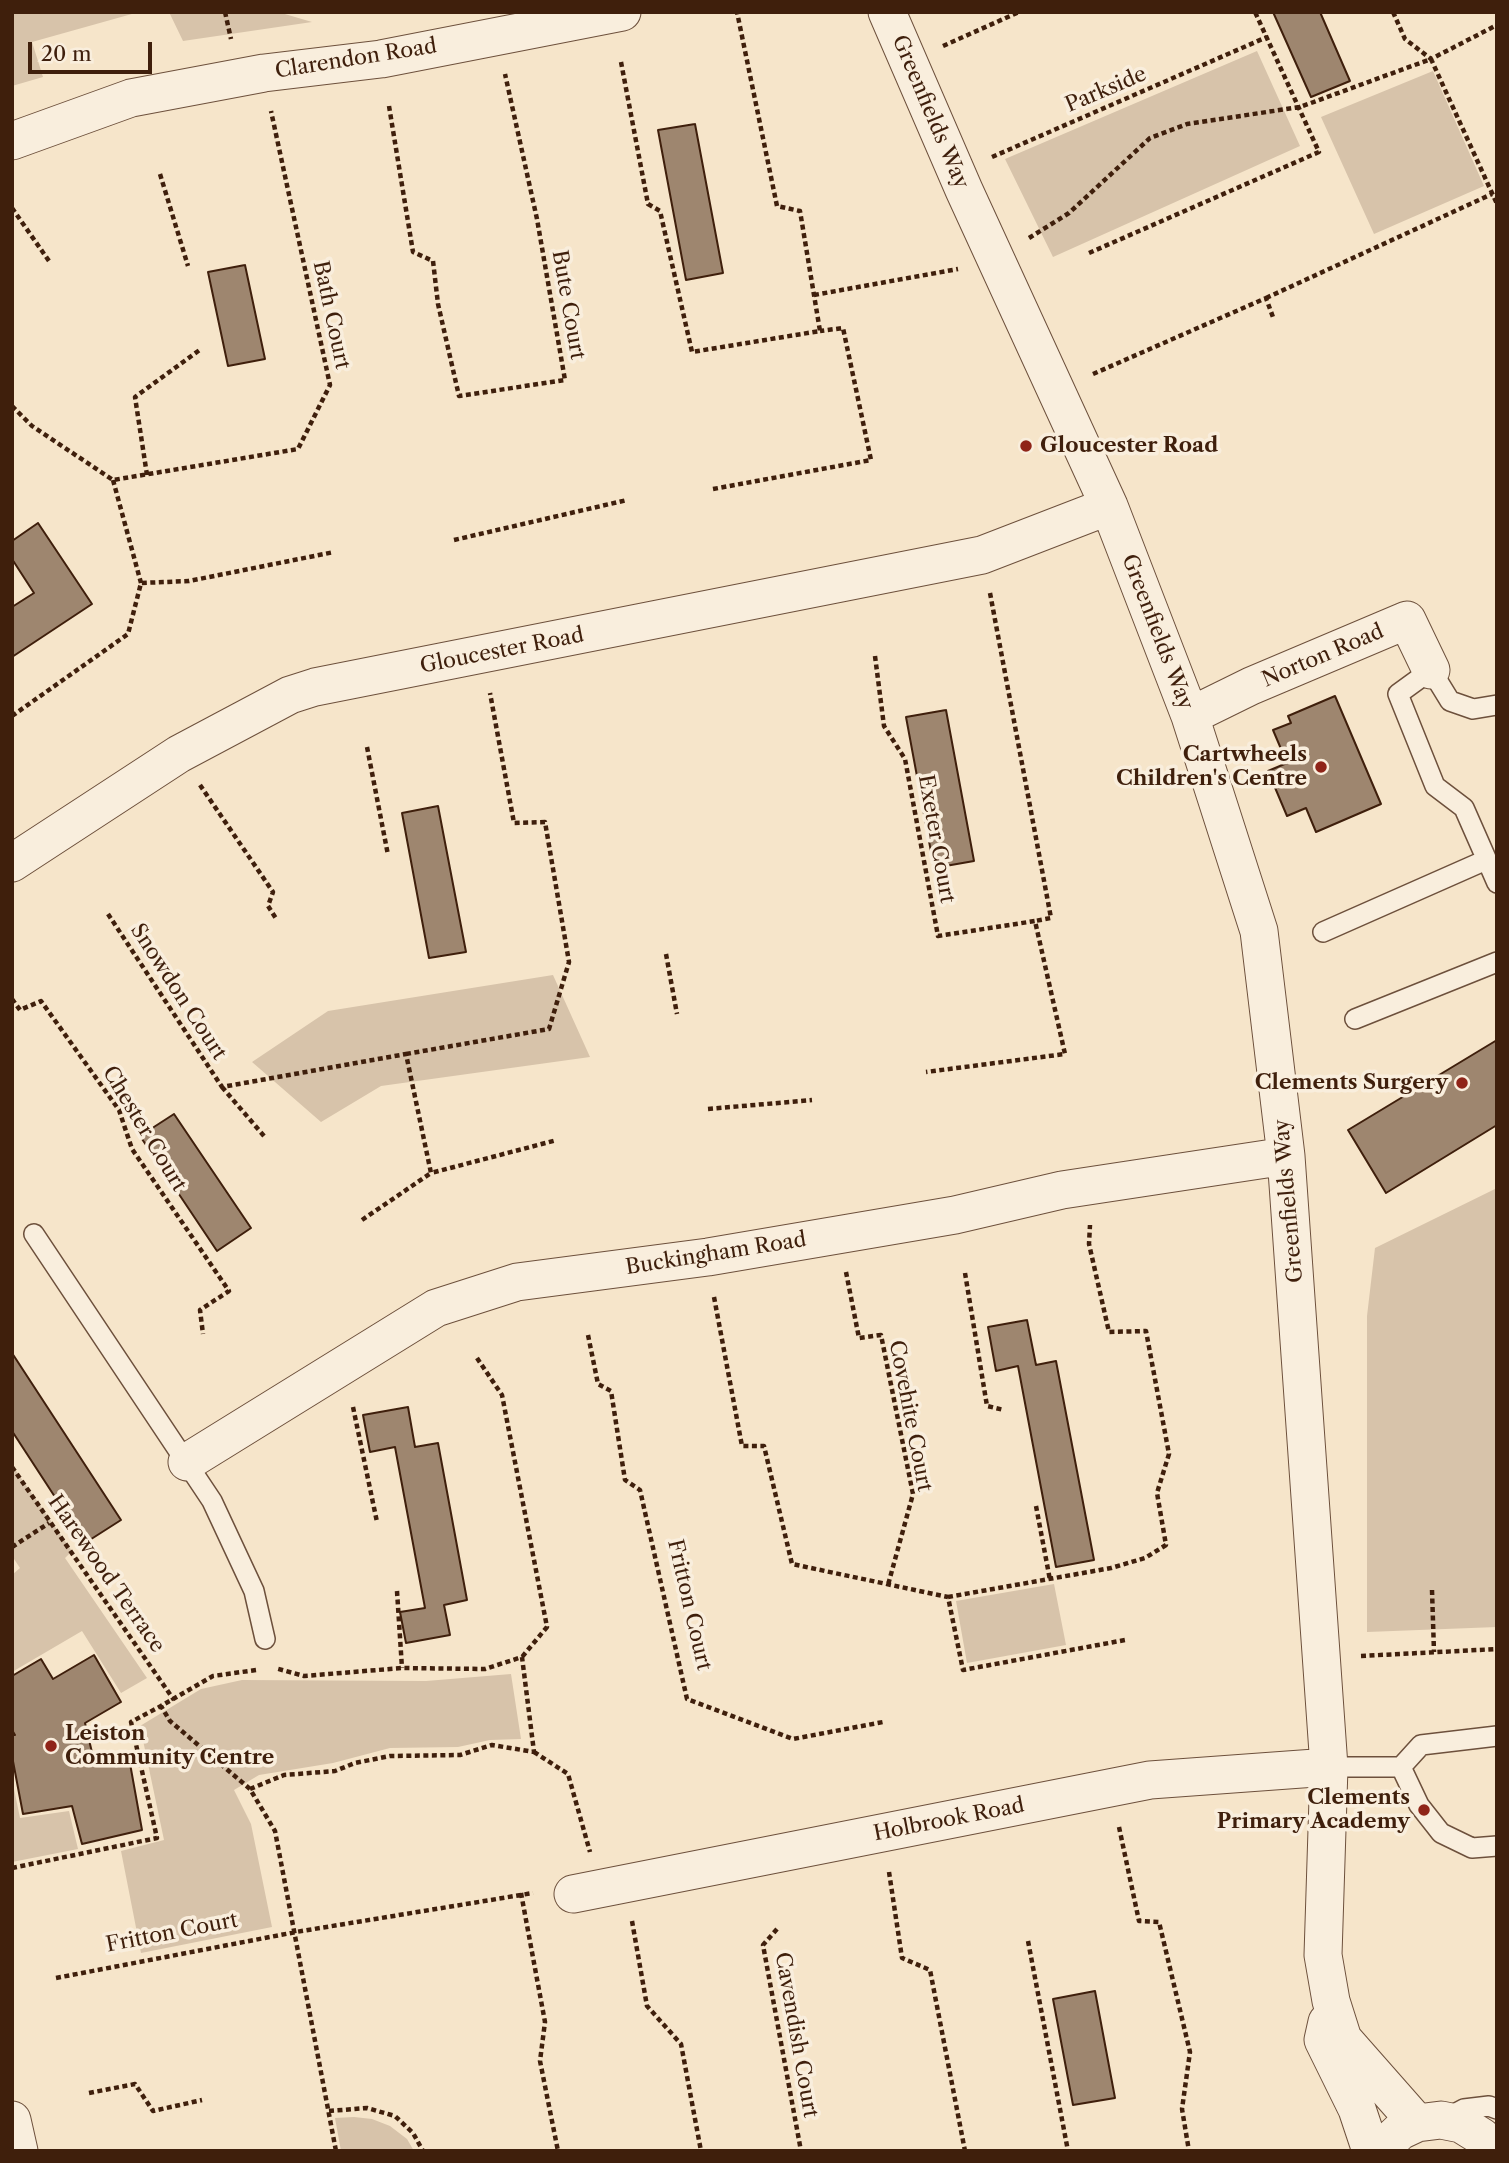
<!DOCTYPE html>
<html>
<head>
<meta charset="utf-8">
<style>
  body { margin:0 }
  #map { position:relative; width:1509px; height:2163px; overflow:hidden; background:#f6e5ca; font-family:"Libre Caslon Text",serif }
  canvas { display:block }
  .frame { position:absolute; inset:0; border:14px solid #3f1f0c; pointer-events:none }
  .scale { position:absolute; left:28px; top:42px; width:124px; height:32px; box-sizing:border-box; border:4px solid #3f1f0c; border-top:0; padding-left:9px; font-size:21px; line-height:24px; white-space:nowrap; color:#3f1f0c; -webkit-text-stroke:5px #f9eedd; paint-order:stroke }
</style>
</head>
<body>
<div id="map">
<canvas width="1509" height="2163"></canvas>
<div class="frame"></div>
<div class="scale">20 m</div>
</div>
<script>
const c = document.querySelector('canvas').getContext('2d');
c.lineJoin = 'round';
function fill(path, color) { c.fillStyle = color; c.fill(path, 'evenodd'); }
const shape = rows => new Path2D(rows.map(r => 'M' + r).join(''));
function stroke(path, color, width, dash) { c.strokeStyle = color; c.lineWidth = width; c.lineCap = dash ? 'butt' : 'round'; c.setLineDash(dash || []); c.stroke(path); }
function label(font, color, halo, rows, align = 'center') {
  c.font = font + ' "Libre Caslon Text",serif'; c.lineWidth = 7; c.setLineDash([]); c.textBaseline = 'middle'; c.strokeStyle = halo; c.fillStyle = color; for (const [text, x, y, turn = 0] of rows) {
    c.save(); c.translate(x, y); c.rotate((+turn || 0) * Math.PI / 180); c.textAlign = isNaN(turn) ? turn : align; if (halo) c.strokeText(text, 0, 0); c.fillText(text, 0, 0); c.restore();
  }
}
fill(shape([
  [12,12,139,12,32,42,43,77,12,86],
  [169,12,278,12,312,22,183,41],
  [1257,51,1300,146,1053,257,1005,159],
  [1433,71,1484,186,1374,234,1321,117],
  [553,975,590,1057,381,1086,321,1122,252,1062,328,1011],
  [1497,1188,1497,1627,1367,1632,1367,1316,1375,1248],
  [12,1465,72,1551,65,1558,147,1678,121,1693,82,1631,12,1672,12,1575,20,1568,12,1556],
  [1054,1584,1066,1645,967,1663,956,1601],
  [511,1674,521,1739,490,1740,458,1747,390,1748,333,1763,259,1775,234,1790,251,1824,272,1927,141,1953,121,1851,164,1840,140,1726,201,1689,242,1680,426,1681],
  [12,1779,20,1818,69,1811,78,1849,12,1862],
  [354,2117,372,2119,390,2126,407,2139,414,2151,341,2151,335,2118]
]), '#d7c3aa');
const building = shape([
  [1273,12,1320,12,1350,81,1311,97,1273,12],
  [695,124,723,273,686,280,658,130,695,124],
  [245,265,265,359,228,366,208,272,245,265],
  [38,523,92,604,12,657,12,607,34,593,12,559,12,541,38,523],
  [1335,696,1381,804,1316,832,1306,808,1287,816,1268,771,1287,763,1273,730,1291,723,1288,716,1335,696],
  [946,710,974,861,934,868,906,717,946,710],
  [438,806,466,952,429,958,402,813,438,806],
  [1497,1040,1497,1125,1386,1193,1348,1130,1497,1040],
  [174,1114,251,1228,217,1251,140,1136,174,1114],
  [1027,1320,1036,1365,1056,1361,1094,1560,1056,1567,1018,1366,996,1371,988,1327,1027,1320],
  [12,1353,121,1520,85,1543,12,1431,12,1353],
  [408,1407,415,1447,438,1443,467,1600,444,1605,450,1635,406,1643,400,1612,425,1608,395,1447,370,1452,363,1415,408,1407],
  [94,1655,121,1702,85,1723,95,1765,129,1758,142,1830,82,1844,72,1806,23,1814,12,1756,12,1735,15,1735,12,1730,12,1676,41,1659,53,1679,94,1655],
  [1095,1991,1115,2098,1073,2105,1053,1999,1095,1991]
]);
fill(building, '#9e866f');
stroke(building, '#3f1f0c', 2);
const service = shape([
  [1497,705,1473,709,1450,701,1431,670,1398,694,1435,786,1464,808,1497,883],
  [1323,932,1486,860],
  [1355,1019,1497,962],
  [34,1234,212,1501,254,1591,265,1639],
  [1329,1767,1401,1767,1421,1745,1497,1736],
  [1401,1767,1419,1805,1441,1833,1472,1848,1497,1846],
  [1449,2117,1464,2109,1489,2106,1497,2109]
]);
const minor = shape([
  [887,12,964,190,1109,506,1190,716,1259,931,1286,1156,1329,1767,1323,1955,1331,2001,1343,2039,1417,2123],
  [12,141,131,98,264,73,381,59,622,12],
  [1190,716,1251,686,1407,620,1431,670],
  [12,863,179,754,290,695,315,687,982,555,1109,506],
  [187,1462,436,1308,517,1282,708,1257,955,1215,1062,1190,1286,1156],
  [573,1894,1150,1780,1329,1767],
  [1327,2022,1323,2040,1357,2109,1371,2151],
  [12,2120,19,2151],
  [1379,2151,1400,2131,1417,2123,1441,2120,1461,2124,1482,2137,1494,2151]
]);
stroke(service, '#6d503c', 22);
stroke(minor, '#6d503c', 39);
stroke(shape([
  [225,12,231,39],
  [1393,12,1405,39,1431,59,1497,25],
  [943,46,1019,12],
  [621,62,648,204,660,211,692,352,820,331,800,211,777,206,737,12],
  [389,106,413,252,433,261,438,304,459,396,565,380,537,219,505,74],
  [992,157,1267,37],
  [160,174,188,266],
  [12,208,49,261],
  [1029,238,1069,213,1150,138,1187,124,1300,107,1431,59,1497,204],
  [1089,253,1319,152,1255,12],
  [814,295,958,269],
  [1266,298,1492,194],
  [1093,374,1266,298,1274,320],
  [12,406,32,426,113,480,298,449,330,385,271,111],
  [147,475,135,397,201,349],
  [113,480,141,583],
  [713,489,871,460,843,328,820,331],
  [454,540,627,500],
  [990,593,1051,918,1035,921],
  [875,656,884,726,905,759,938,936,1035,921,1065,1054,926,1072],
  [12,716,128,634,141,583,189,581,334,552],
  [367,747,388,855],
  [200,785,273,892,268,906,277,920],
  [108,914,222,1087,406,1054,431,1173,557,1140],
  [666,954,677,1014],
  [12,999,20,1010,41,1001,119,1110,132,1149,229,1291,200,1310,203,1334],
  [406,1054,549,1029,569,962,545,822,514,823,490,693],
  [222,1087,264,1136],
  [708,1109,812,1100],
  [362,1220,431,1173],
  [846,1272,859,1338,881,1335,913,1494,888,1585],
  [965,1273,987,1406,1004,1410],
  [714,1297,742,1446,764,1446,792,1564,948,1597,963,1670,1125,1640],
  [588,1335,598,1384,611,1391,625,1480,640,1490,687,1699,793,1739,883,1722],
  [477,1358,502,1395,547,1627,522,1657],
  [353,1407,377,1522],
  [12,1467,174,1700],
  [1036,1506,1050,1580],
  [12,1547,49,1523],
  [1432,1590,1434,1652],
  [397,1591,402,1668],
  [948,1597,1111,1568,1145,1558,1166,1545,1157,1493,1169,1454,1146,1331,1109,1332,1089,1244,1090,1225],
  [1361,1656,1497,1649],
  [256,1670,213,1676,161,1706,170,1721,250,1789,275,1831,336,2151],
  [534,1752,568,1774,590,1852],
  [250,1789,284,1775,335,1771,355,1763,390,1756,460,1755,492,1745,534,1752,522,1657,485,1669,402,1668,304,1676,275,1668],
  [1119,1827,1139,1921,1159,1922,1190,2052,1182,2109,1189,2151],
  [12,1868,157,1838,131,1722,161,1706],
  [889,1872,902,1958,930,1970,965,2151],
  [521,1893,545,2022,540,2061,558,2151],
  [632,1921,647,2006,681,2044,701,2151],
  [777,1929,763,1945,801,2151],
  [1028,1941,1068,2151],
  [56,1978,296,1932,533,1893],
  [89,2093,135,2084,153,2111,202,2100],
  [329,2111,367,2108,395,2116,413,2133,423,2151]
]), '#3f1f0c', 4.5, [5, 3.5]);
stroke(service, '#f9eedd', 19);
stroke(minor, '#f9eedd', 37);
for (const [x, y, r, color] of [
  [1026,446,7,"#8f2418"],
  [1321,767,7,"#8f2418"],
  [1462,1083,7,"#8f2418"],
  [51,1746,7,"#8f2418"],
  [1424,1810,7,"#8f2418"]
]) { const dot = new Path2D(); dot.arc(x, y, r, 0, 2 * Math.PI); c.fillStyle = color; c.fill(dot); stroke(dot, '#f9eedd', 2.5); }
label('21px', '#3f1f0c', '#f9eedd', [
  ["Clarendon Road",356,59,-9],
  ["Parkside",1106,90,-23],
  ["Greenfields Way",930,112,67],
  ["Bute Court",568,305,80],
  ["Bath Court",331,315,78],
  ["Greenfields Way",1157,632,69],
  ["Gloucester Road",502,651,-11],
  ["Norton Road",1323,656,-23],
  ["Exeter Court",936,839,80],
  ["Snowdon Court",178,992,57],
  ["Chester Court",144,1129,59],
  ["Greenfields Way",1289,1201,-95],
  ["Buckingham Road",716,1254,-9],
  ["Covehite Court",910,1416,79],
  ["Harewood Terrace",106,1574,55],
  ["Fritton Court",689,1605,77],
  ["Holbrook Road",949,1820,-11],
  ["Fritton Court",172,1933,-11],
  ["Cavendish Court",796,2035,80]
]);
label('bold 21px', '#3f1f0c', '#f9eedd', [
  ["Gloucester Road",1040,446,"left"],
  ["Cartwheels",1307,755],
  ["Children's Centre",1307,779],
  ["Clements Surgery",1448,1083],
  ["Leiston",65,1734,"left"],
  ["Community Centre",65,1758,"left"],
  ["Clements",1410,1798],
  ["Primary Academy",1410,1822]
], 'right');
</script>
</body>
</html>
